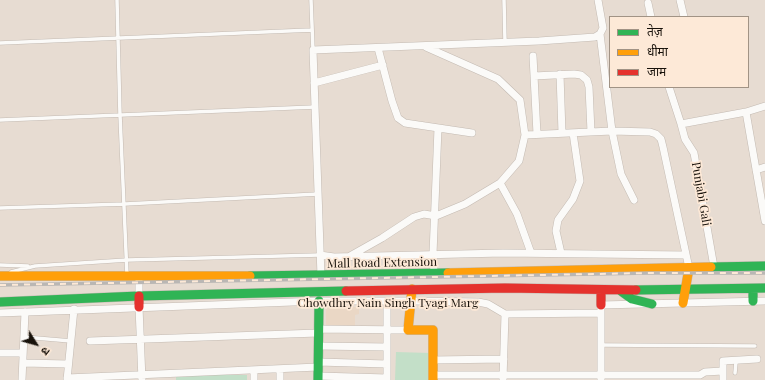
<!DOCTYPE html>
<html>
<head>
<meta charset="utf-8">
<style>
  body { margin:0 }
  #map { position:relative; width:765px; height:380px; overflow:hidden; background:#e7dcd2; font-family:"Playfair Display","Noto Sans Devanagari",serif }
  canvas { display:block }
  .legend { position:absolute; left:609px; top:16px; width:140px; height:72px; box-sizing:border-box; background:#fde9d7; border:1px solid #a19385; margin:0; padding:5px 7px; list-style:none; font-size:12px; color:#17110a }
  .legend li { display:flex; align-items:center; gap:8px; height:20px }
  .legend b { width:20px; border:1px solid #a19385 }
  .north { position:absolute; left:16px; top:324px; width:40px; height:40px; -webkit-text-stroke:3px #fde9d7; paint-order:stroke; rotate:127deg; font-size:11px; font-weight:700; line-height:16px; text-align:center; color:#17110a }
  .north::after { content:''; display:block; margin:auto; width:14px; height:18px; background:#17110a; clip-path:polygon(50% 0,100% 100%,50% 72%,0 100%) }
</style>
</head>
<body>
<div id="map">
<canvas width="765" height="380"></canvas>
<ul class="legend">
<li><b style="height:5px;background:#30b455"></b>तेज़</li>
<li><b style="height:5px;background:#ff9f0a"></b>धीमा</li>
<li><b style="height:5px;background:#e5322d"></b>जाम</li>
</ul>
<div class="north">उ</div>
</div>
<script>
const c = document.querySelector('canvas').getContext('2d');
c.lineJoin = 'round';
function fill(path, color) { c.fillStyle = color; c.fill(path, 'evenodd'); }
const shape = rows => new Path2D(rows.map(r => 'M' + r).join(''));
function stroke(path, color, width, dash) { c.strokeStyle = color; c.lineWidth = width; c.lineCap = dash ? 'butt' : 'round'; c.setLineDash(dash || []); c.stroke(path); }
function label(font, color, halo, rows, align = 'center') {
  c.font = font + ' "Playfair Display",serif'; c.lineWidth = 3.5; c.setLineDash([]); c.textBaseline = 'middle'; c.strokeStyle = halo; c.fillStyle = color; for (const [text, x, y, turn = 0] of rows) {
    c.save(); c.translate(x, y); c.rotate((+turn || 0) * Math.PI / 180); c.textAlign = isNaN(turn) ? turn : align; if (halo) c.strokeText(text, 0, 0); c.fillText(text, 0, 0); c.restore();
  }
}
fill(shape([
  [326,307,359,307,359,314,355,315,355,327,326,327]
]), '#ead7c5');
fill(shape([
  [396,352,430,353,430,380,395,380],
  [176,375,247,375,247,380,176,380]
]), '#c3dfc8');
const lane = shape([
  [117,0,120,115,127,275],
  [311,0,313,50],
  [504,0,505,42],
  [0,43,312,30],
  [0,120,315,107],
  [0,208,125,204,318,194],
  [0,265,28,266],
  [11,272,35,266,127,260,320,255],
  [24,337,71,341],
  [600,345,755,346],
  [735,373,736,362]
]);
const street = shape([
  [598,0,603,28,600,34,612,131,621,174,634,200],
  [680,0,684,17],
  [648,3,651,17],
  [378,48,392,101,398,118,405,123,472,133],
  [533,56,537,134],
  [560,74,562,133],
  [534,76,574,74,581,75,587,80,589,87,591,132],
  [314,83,383,65],
  [669,87,681,124,746,112,765,221],
  [746,112,765,106],
  [681,124,685,139,694,153,714,267],
  [525,135,612,131,650,132,656,134,661,139,663,147,689,268],
  [756,170,765,167],
  [500,183,517,214,531,253],
  [561,253,556,231,558,220,573,199,580,181,573,133],
  [320,255,334,257,503,253,686,255],
  [350,256,382,238,414,217,424,214,436,216,465,204,500,183,519,161,525,135,520,100,498,79,426,47],
  [434,273,433,254,438,128],
  [321,276,313,50,539,41,595,37,600,34],
  [139,296,139,276],
  [387,302,387,380],
  [139,307,142,380],
  [0,313,319,301,413,301,478,302,488,304,505,314,601,313,601,305,765,301],
  [601,313,601,380],
  [318,329,408,330],
  [90,341,318,333],
  [318,346,387,347],
  [0,353,23,353],
  [433,360,504,359],
  [318,362,387,364],
  [23,363,68,364],
  [280,369,280,380],
  [433,375,700,375,705,372,723,371],
  [318,376,387,378],
  [67,378,318,367],
  [22,380,25,312],
  [67,380,74,309],
  [254,380,254,370],
  [503,380,505,314],
  [723,380,723,361,757,359]
]);
const fast = shape([
  [711,267,765,266],
  [250,276,448,273],
  [753,289,753,301],
  [636,290,765,288],
  [621,291,632,299,652,304],
  [0,302,139,296,346,291],
  [318,380,319,301]
]);
const slow = shape([
  [448,273,711,267],
  [0,276,250,276],
  [412,289,408,330,433,330,433,380],
  [683,303,689,268]
]);
const jam = shape([
  [346,291,505,288,636,290],
  [601,291,601,305],
  [139,296,139,307]
]);
stroke(lane, '#c3bab2', 4.5);
stroke(street, '#c3bab2', 8);
stroke(fast, '#c3bab2', 10);
stroke(slow, '#c3bab2', 10);
stroke(jam, '#c3bab2', 10);
stroke(lane, '#fbfaf8', 3.5);
stroke(street, '#fbfaf8', 7);
stroke(fast, '#30b455', 9);
stroke(slow, '#ff9f0a', 9);
stroke(jam, '#e5322d', 9);
const rail = shape([
  [0,285,650,273,765,273]
]);
stroke(rail, '#bab7b4', 3.5);
stroke(rail, '#fde9d7', 2, [6]);
label('12px', '#17110a', '#fde9d7', [
  ["Punjabi Gali",701,194,80],
  ["Mall Road Extension",382,263,-1],
  ["Chowdhry Nain Singh Tyagi Marg",388,303]
]);
</script>
</body>
</html>
